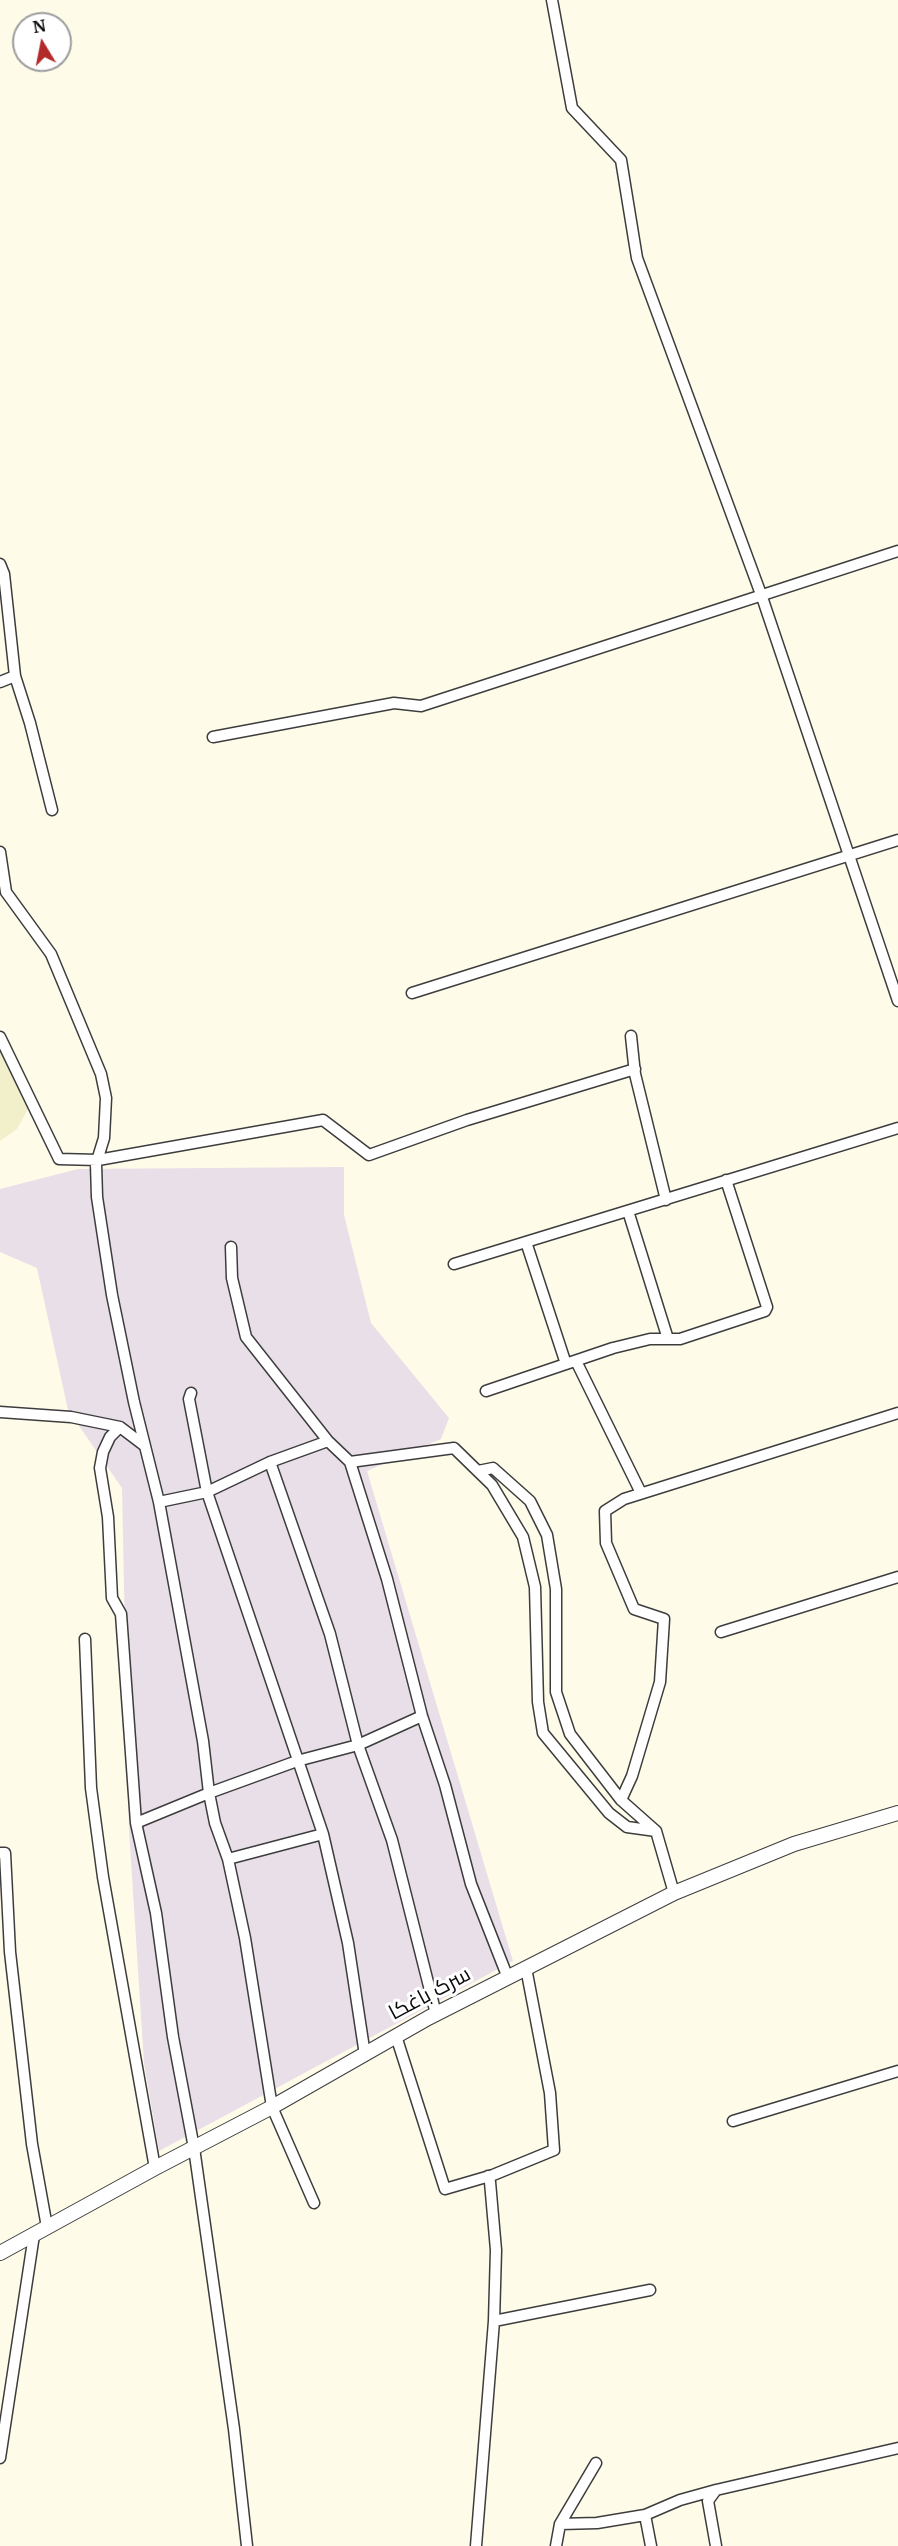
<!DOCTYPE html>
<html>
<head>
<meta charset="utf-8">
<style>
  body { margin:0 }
  #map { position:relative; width:898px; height:2546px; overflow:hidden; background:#fefbe9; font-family:Merriweather,serif }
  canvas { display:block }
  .north { position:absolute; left:12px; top:12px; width:60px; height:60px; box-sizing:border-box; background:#fff; border:2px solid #9d9d9d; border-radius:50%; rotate:350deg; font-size:16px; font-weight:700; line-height:24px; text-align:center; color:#0a0a0a }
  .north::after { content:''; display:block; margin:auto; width:21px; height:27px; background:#b22b2a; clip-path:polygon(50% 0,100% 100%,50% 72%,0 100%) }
</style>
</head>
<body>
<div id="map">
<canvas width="898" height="2546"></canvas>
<div class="north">N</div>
</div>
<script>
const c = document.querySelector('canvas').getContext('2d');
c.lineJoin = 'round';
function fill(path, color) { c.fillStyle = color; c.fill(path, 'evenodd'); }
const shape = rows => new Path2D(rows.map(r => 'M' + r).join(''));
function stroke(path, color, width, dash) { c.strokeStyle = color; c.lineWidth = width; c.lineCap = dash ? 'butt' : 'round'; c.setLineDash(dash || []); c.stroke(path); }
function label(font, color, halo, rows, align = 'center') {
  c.font = font + ' Merriweather,Cairo,serif'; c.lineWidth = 6; c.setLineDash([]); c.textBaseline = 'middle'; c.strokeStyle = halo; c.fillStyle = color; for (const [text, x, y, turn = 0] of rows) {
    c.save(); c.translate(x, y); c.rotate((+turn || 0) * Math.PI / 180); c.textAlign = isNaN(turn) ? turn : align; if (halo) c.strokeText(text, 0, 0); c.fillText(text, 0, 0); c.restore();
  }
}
fill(shape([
  [344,1167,344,1215,371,1323,449,1418,441,1439,367,1471,513,1961,159,2151,144,2063,129,1830,122,1488,68,1410,37,1268,0,1252,0,1189,78,1169]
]), '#e9dfe9');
fill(shape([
  [0,1042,33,1100,17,1129,0,1141]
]), '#f2f0cb');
const minor = shape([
  [552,0,572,108,621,160,637,258,762,597,898,1001],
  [0,564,4,574,15,676,30,723,52,810],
  [0,682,15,676],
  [213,737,394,703,421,706,898,551],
  [0,852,6,892,51,954,101,1074,106,1098,104,1138,96,1164,97,1197,112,1295,134,1402,159,1502,203,1741,209,1793,215,1823,228,1859,245,1938,272,2107,314,2203],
  [412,993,898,840],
  [631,1036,635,1074,666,1200],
  [0,1037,59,1159,98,1160,323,1120,369,1155,467,1120,635,1069],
  [628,1211,668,1339],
  [526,1242,566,1364],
  [231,1247,232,1278,246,1337,328,1441,350,1462,387,1579,422,1716,445,1785,471,1884,508,1978],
  [454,1264,898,1128],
  [576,1361,641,1493],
  [486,1391,613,1348,650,1339,680,1339,765,1311,767,1307,726,1180],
  [191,1393,189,1399,207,1492,323,1834,348,1943,365,2055],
  [0,1412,71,1417,120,1427,145,1446],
  [120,1427,110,1437,103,1452,100,1468,108,1517,112,1598,121,1614,136,1823,156,1913,173,2037,194,2148,234,2429,247,2546],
  [270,1462,330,1634,358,1745,392,1840,436,2014],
  [350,1462,454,1448,492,1485,523,1537,535,1587,538,1702,543,1733,609,1813,627,1827,656,1831],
  [478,1471,493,1468,530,1501,547,1535,556,1589,556,1692,570,1734,621,1800,656,1831,674,1893],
  [159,1502,207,1492,270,1462,328,1441],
  [721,1632,898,1577],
  [85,1639,91,1788,103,1877,155,2168],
  [621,1800,632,1776,660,1682,664,1619,634,1609,606,1543,605,1511,624,1499,898,1413],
  [136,1823,209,1793,297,1761,358,1745,422,1716],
  [0,1853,5,1853,10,1952,32,2144,47,2227],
  [228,1859,323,1834],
  [396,2036,445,2189,493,2175,554,2150,550,2093,526,1968],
  [733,2121,898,2071],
  [494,2321,650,2290],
  [0,2458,34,2235],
  [716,2490,708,2501,716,2546],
  [645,2515,651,2546],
  [560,2524,597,2523,645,2515,680,2500,716,2490,898,2448],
  [476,2546,494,2321,496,2250,490,2182,488,2176],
  [556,2546,560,2524,596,2463]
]);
const tertiary = shape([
  [0,2253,155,2168,272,2107,428,2018,674,1893,794,1844,898,1813]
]);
stroke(minor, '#3d3d3d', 13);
stroke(tertiary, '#3d3d3d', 16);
stroke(minor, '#fff', 10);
stroke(tertiary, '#fff', 14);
label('21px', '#0a0a0a', '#fff', [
  ["سرک باغکا",430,1994,-28]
]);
</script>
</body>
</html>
